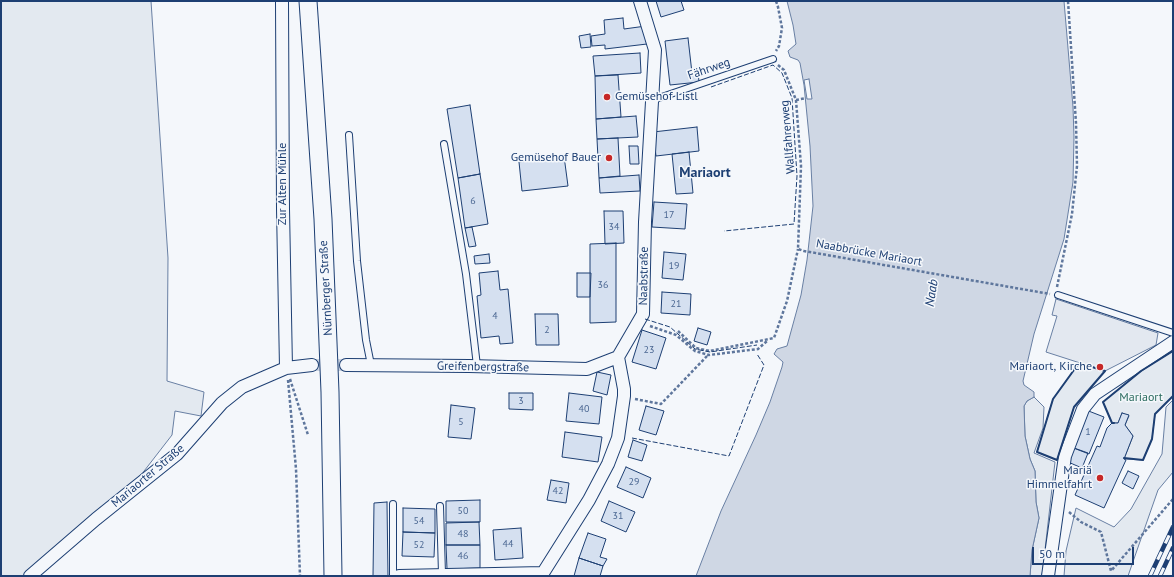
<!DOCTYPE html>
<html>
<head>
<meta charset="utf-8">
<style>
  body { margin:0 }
  #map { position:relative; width:1174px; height:577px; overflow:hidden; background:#f4f7fb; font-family:"PT Sans",sans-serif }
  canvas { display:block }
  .frame { position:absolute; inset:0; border:2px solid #1d3f73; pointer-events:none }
  .scale { position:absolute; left:1032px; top:547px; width:102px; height:18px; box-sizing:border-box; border:2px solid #1d3f73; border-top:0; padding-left:5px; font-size:12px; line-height:14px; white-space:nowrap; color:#1d3f73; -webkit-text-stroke:3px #f4f7fb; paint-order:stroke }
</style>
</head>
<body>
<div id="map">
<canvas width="1174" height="577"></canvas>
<div class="frame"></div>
<div class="scale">50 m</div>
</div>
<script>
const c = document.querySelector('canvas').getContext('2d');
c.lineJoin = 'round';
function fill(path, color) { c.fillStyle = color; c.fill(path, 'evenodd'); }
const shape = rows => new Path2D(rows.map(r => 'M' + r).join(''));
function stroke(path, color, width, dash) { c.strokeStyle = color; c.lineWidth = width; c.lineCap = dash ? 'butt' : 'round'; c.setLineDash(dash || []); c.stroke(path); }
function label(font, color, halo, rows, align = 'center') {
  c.font = font + ' "PT Sans",sans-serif'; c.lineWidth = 3; c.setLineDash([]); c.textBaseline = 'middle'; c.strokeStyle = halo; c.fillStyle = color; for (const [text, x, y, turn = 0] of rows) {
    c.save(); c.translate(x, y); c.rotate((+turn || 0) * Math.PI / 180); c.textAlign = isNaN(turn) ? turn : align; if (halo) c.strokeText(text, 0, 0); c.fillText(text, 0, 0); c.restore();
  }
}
const green = shape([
  [1,1,151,1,168,258,167,381,204,392,201,416,175,411,172,435,141,475,26,576,1,576,1,1],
  [1173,351,1173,396,1155,414,1152,439,1143,460,1124,459,1133,436,1125,425,1129,416,1122,413,1118,423,1112,423,1103,402,1141,371,1173,351],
  [1079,363,1105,371,1074,407,1057,460,1037,452,1053,399,1079,363],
  [1034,397,1044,407,1043,428,1034,453,1055,462,1042,576,1030,576,1032,550,1039,518,1036,502,1035,471,1030,459,1025,436,1024,406,1027,401,1034,397],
  [1173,400,1173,472,1158,490,1128,576,1064,576,1066,551,1076,508,1114,527,1131,509,1162,454,1166,407,1173,400]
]);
fill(green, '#e3e9f0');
stroke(green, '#687fa3', 1);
const parking = shape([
  [1056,299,1158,333,1156,345,1105,371,1046,352,1057,316,1052,315,1056,299]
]);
fill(parking, '#e3e8f0');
stroke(parking, '#687fa3', 1);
const water = shape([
  [787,1,1064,1,1073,107,1074,137,1073,182,1064,239,1034,334,1023,381,1024,385,1034,392,1034,397,1027,401,1024,406,1025,436,1030,459,1035,471,1036,502,1039,518,1032,550,1030,576,696,576,721,511,756,435,770,402,782,367,783,362,774,354,777,349,787,346,801,295,807,260,813,206,810,146,804,85,800,63,798,60,790,57,788,51,796,44,793,25,787,1]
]);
fill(water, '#cfd7e4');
stroke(water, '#687fa3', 1);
const pier = shape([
  [809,79,812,99,807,99,804,80,809,79]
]);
fill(pier, '#f4f7fb');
stroke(pier, '#687fa3', 1);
const building = shape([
  [656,1,681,1,684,10,661,17,656,1],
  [623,18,624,29,646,26,647,44,605,49,605,45,592,46,591,36,605,34,604,20,623,18],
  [590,34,591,47,581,48,579,36,590,34],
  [688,38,692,73,698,72,699,82,670,85,665,41,688,38],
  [640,53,641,73,595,76,593,56,640,53],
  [618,75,621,117,596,119,595,76,618,75],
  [470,105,480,174,458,178,447,109,470,105],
  [636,116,638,137,597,139,596,119,636,116],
  [697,127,699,151,656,156,653,132,697,127],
  [618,138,620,176,599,178,597,139,618,138],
  [629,146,638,146,639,164,630,164,629,146],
  [689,152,693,193,676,194,672,154,689,152],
  [564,156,568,186,522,191,519,162,564,156],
  [480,174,488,224,465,228,458,178,480,174],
  [639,175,640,191,600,193,599,178,639,175],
  [654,202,687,204,685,229,652,227,654,202],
  [604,211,623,211,624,243,605,244,604,211],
  [472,227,476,246,469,247,465,228,472,227],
  [616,243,616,322,590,323,590,244,616,243],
  [664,252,686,254,683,280,662,278,664,252],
  [489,254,490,263,475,264,474,256,489,254],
  [498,271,500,290,508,289,513,343,500,344,499,336,481,338,477,296,481,295,479,273,498,271],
  [577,273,591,273,590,297,577,297,577,273],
  [662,292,691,294,690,315,661,313,662,292],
  [535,314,558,314,559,345,536,345,535,314],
  [698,328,711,332,707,345,694,341,698,328],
  [642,330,666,338,656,369,632,362,642,330],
  [597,372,611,375,607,395,593,391,597,372],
  [509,393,533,393,533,410,509,409,509,393],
  [569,393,602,397,599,424,566,421,569,393],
  [451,405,475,408,471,439,448,437,451,405],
  [646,406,664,411,656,435,639,430,646,406],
  [1086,410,1104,417,1089,454,1071,447,1086,410],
  [1122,413,1129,415,1125,425,1133,436,1124,459,1126,460,1104,508,1075,495,1097,446,1100,447,1107,428,1112,423,1118,423,1122,413],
  [565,432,602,437,598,462,562,457,565,432],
  [633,440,647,445,642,461,628,457,633,440],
  [1074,448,1088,453,1082,468,1068,462,1074,448],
  [626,467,651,478,643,498,617,487,626,467],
  [1128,471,1139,476,1133,489,1122,483,1128,471],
  [551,480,569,483,566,503,547,500,551,480],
  [480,500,480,522,446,522,446,501,480,500],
  [609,501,635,512,626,532,601,521,609,501],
  [387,502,388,576,373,576,374,503,387,502],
  [403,508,435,509,435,533,403,532,403,508],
  [479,522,480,545,446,545,446,523,479,522],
  [521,528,523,558,495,560,493,530,521,528],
  [403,532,435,533,434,557,402,556,403,532],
  [588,533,606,539,600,557,607,559,603,566,579,558,588,533],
  [446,545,480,545,480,568,447,569,446,545],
  [579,558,603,566,600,576,574,576,579,558]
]);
fill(building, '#d5e0f0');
stroke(building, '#1d3f73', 1);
stroke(shape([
  [312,365,346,365]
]), '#c9d2e0', 12, [12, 6]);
const service = shape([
  [653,100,773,59],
  [349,135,357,261,366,340,371,365],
  [444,144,466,274,474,340,477,366],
  [1058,295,1173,333],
  [393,504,393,576],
  [440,506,442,574]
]);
const minor = shape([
  [282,1,282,3,283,209,286,368],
  [346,365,469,366,587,369,618,357],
  [30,576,96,519,177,454,222,403,242,387,286,368,312,365],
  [399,576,543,573,589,500,608,464,618,438,624,396,624,389,618,357,643,314,645,222,655,50,640,1],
  [1048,576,1065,456,1083,409,1095,394,1173,342]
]);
const secondary = shape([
  [308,1,323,219,330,392,333,576]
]);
stroke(service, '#1d3f73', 8);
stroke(minor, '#1d3f73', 14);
stroke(secondary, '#1d3f73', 19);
stroke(shape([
  [776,1,778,7,782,28,779,46,776,51],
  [778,65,784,70,796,100,801,166,798,249,804,251,1050,294],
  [796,100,806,98],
  [1057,287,1072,214,1077,166,1076,123,1068,1],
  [650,326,676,335,695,351,709,355,758,349,767,341],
  [678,331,696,348,710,351,774,338,787,301,798,249],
  [290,379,308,435],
  [288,380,296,469,300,576],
  [635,399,661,404,708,355],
  [1069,512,1081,522,1101,532,1111,571,1173,499]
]), '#5e769c', 2.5, [3, 2]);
stroke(service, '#f4f7fb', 6);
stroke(minor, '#f4f7fb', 12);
stroke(secondary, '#f4f7fb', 17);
const rail = shape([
  [1150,576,1173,527],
  [1160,576,1173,548]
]);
stroke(rail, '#1d3f73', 4.5);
stroke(rail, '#f4f7fb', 3, [9]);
stroke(shape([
  [711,87,773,65,782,73,792,98,797,176,794,224,724,231],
  [645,319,670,327,695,349,710,352,757,345],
  [632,438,729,456,764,365,757,354]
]), '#1d3f73', 1, [5, 2]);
stroke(shape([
  [1079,363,1105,371,1074,407,1057,460,1037,452,1053,399,1079,363],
  [1114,423,1112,423,1103,402,1141,371,1173,351],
  [1124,458,1143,460,1152,439,1155,414,1173,396]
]), '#1d3f73', 2);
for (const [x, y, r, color] of [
  [607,97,4,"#c62828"],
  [609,158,4,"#c62828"],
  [1100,367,4,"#c62828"],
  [1100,478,4,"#c62828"]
]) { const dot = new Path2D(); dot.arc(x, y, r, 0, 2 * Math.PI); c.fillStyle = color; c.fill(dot); stroke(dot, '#f4f7fb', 1.5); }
label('10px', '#4b6792', null, [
  ["6",473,201],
  ["17",669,215],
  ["34",614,227],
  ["19",674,266],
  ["36",603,285],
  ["21",676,304],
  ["4",495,316],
  ["2",547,330],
  ["23",649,350],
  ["3",521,401],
  ["40",584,409],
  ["5",461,422],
  ["1",1088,432],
  ["29",634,482],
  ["42",558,491],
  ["50",463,511],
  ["31",618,516],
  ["54",419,521],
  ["48",463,534],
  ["44",508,544],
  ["52",419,545],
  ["46",463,556]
]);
label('12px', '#1d3f73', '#f4f7fb', [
  ["Fährweg",709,69,-19],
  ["Wallfahrerweg",788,137,-95],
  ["Zur Alten Mühle",283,184,-90],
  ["Naabbrücke Mariaort",869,253,10],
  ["Naabstraße",644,276,-89],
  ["Nürnberger Straße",326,288,-93],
  ["Greifenbergstraße",483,367,1],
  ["Mariaorter Straße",148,476,-40]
]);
label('12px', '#1d3f73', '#f4f7fb', [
  ["Gemüsehof Listl",615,97,"left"],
  ["Gemüsehof Bauer",601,158],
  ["Mariaort, Kirche",1092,367],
  ["Mariä",1092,471],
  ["Himmelfahrt",1092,485]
], 'right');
label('12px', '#2c6c60', '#f4f7fb', [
  ["Mariaort",1141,398]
]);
label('italic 13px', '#1d3f73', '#f4f7fb', [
  ["Naab",932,293,-81]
]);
label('bold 14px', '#1d3f73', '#f4f7fb', [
  ["Mariaort",705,173]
]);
</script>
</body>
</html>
